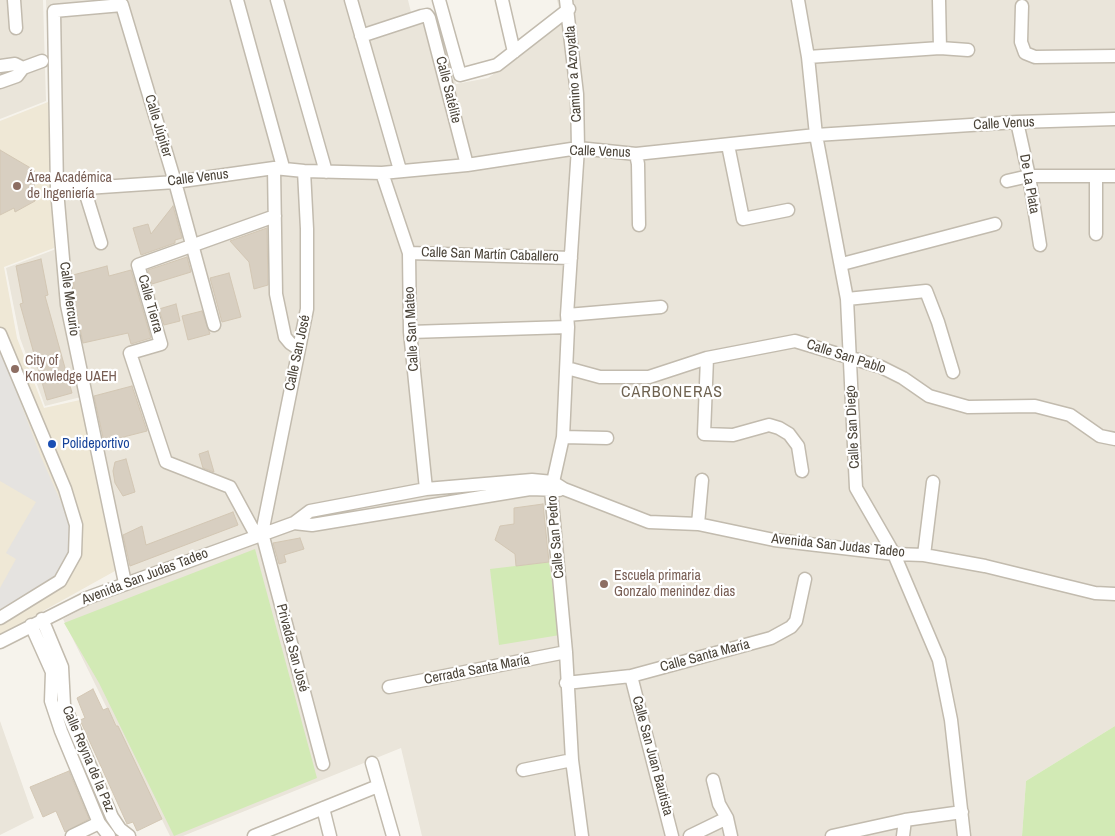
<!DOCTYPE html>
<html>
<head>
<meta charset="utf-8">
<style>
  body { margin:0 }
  canvas { display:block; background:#f6f3ec }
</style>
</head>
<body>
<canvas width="1115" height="836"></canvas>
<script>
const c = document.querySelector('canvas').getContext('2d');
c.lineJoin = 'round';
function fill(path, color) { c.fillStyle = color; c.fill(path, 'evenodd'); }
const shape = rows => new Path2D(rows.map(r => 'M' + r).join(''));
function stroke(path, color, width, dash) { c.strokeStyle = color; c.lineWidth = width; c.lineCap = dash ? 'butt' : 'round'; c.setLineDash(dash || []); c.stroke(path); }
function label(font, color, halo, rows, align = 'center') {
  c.font = font + ' "Archivo Narrow",sans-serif'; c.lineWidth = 4.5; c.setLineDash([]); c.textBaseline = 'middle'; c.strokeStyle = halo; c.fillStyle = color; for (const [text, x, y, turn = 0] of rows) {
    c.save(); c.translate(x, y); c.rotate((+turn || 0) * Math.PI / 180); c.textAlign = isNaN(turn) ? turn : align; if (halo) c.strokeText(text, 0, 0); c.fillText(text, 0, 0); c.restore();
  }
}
fill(shape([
  [0,0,43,0,46,101,0,119],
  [46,0,408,0,412,16,439,11,456,84,488,78,563,23,557,0,1115,0,1115,726,1026,781,1022,836,422,836,401,748,183,836,170,836,63,619,123,587,81,397,45,406,20,338,6,268,56,249],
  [0,721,34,818,0,835]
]), '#eae5da');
fill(shape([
  [48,102,54,248,4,267,17,338,44,408,80,400,115,571,0,635,0,121]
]), '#efe8d6');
fill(shape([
  [255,549,317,778,174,836,99,683,64,623],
  [549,562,560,635,499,645,490,569],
  [1115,726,1115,836,1022,836,1026,781]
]), '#d2eab5');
fill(shape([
  [0,348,41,457,65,511,71,531,69,554,62,569,51,580,0,613,0,588,16,559,6,553,36,502,0,481]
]), '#e5e3e0');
const building = shape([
  [0,150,34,170,35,201,15,212,14,208,0,215,0,150],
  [173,206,182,238,175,240,175,243,141,255,133,228,148,224,151,234,173,206],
  [267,228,268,285,254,289,249,262,230,241,267,228],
  [187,257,191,272,152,284,148,270,187,257],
  [41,259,48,295,45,296,72,393,47,400,20,304,23,303,16,266,41,259],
  [107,266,109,276,131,270,151,338,131,344,128,333,83,343,75,304,73,275,107,266],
  [229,273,241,317,222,322,210,278,229,273],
  [176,304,180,321,164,325,159,309,176,304],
  [202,311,210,334,188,340,182,316,202,311],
  [132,386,147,431,104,442,94,396,132,386],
  [208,451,214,472,203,468,199,454,208,451],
  [126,459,135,492,123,496,115,483,113,471,115,462,126,459],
  [543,504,549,562,516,566,515,554,495,540,500,526,514,524,514,508,543,504],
  [233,512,238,525,130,566,123,535,142,526,146,545,233,512],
  [300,538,304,549,284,555,286,562,279,564,273,543,300,538],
  [93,689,103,710,108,708,116,726,118,726,162,819,137,831,133,822,127,824,80,720,85,718,77,698,93,689],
  [69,771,89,819,65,832,56,811,43,817,30,787,69,771]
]);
fill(building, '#d8cfc1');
stroke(building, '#d3c7b4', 1);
const minor = shape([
  [14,0,16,28],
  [237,0,283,167],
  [277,0,326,172],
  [351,0,400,170],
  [439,0,460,75,497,65,569,9],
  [502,0,514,52],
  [566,0,577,94,578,148,567,315,568,327,563,437,551,491,566,652,572,760,582,836],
  [798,0,808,57,816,135,847,299,856,488,894,554,939,660,951,720,964,836],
  [939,0,940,48],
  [1022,6,1021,42,1025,53,1035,57,1115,56],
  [361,36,422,16,427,15,429,18,467,165],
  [808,57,940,48,968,50],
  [0,66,15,64,23,68],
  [0,82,17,76,23,68,42,61],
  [1017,122,1029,176,1040,245],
  [728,145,743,219,788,210],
  [636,154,638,164,639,225],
  [274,168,276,294,285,337,290,343,299,349],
  [304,171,307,229,307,309,262,533,323,764],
  [382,173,409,253,410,332,426,489],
  [1007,181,1029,176,1115,176],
  [84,188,101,243],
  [57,190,175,182,274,168,304,171,382,173,467,165,578,148,636,154,816,135,1017,122,1115,119],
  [1096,234,1096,176],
  [409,253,571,258],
  [842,264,995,224],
  [847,299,926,291,938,322,953,372],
  [567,315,661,307],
  [410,332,568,327],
  [0,334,65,489,76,525,75,554,60,581,0,618],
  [707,358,704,434,733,435,769,425,779,428,789,434,798,446,802,471],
  [567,368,600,377,649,377,707,358,795,341,881,367,903,378,929,396,968,407,1035,406,1070,415,1100,436,1115,439],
  [563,437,607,438],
  [294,523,312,525,530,489,559,490],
  [698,524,702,480],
  [256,535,230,487,166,462,130,353,161,344,138,265,275,216],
  [924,555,933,482],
  [125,583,67,305,57,190,54,11,122,5,175,182,214,325],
  [42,619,62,667,64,705,112,817,120,829,129,836],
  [31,625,52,672,51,701,61,731,99,823,109,836],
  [0,642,87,598,294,523,310,511,426,489,532,480,553,482,564,489,649,522,698,524,774,540,894,554,924,555,985,566,1095,593,1115,594],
  [631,676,672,836],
  [566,683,631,676,771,638,791,627,796,621,805,579],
  [389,687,566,652],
  [372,763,393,836],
  [523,770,572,760],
  [713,780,719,804,727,818,731,836],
  [323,808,330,836],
  [72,836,99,823],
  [254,836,378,786],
  [690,836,727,818],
  [832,836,905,820,962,812],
  [903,836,905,820]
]);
stroke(minor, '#c2bbae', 15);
stroke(minor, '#fff', 12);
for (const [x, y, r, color] of [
  [17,186,5,"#8d6e63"],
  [15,369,5,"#8d6e63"],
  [52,444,5,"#1a4fb4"],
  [604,584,5,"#8d6e63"]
]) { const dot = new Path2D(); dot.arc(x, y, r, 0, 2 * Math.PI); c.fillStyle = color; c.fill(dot); stroke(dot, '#fff', 2); }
label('14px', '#4b4439', '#fff', [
  ["Camino a Azoyatla",574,74,-94],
  ["Calle Satélite",448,90,76],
  ["Calle Venus",1004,124,-3],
  ["Calle Júpiter",158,126,73],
  ["Calle Venus",600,152,2],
  ["Calle Venus",198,178,-7],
  ["De La Plata",1029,184,80],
  ["Calle San Martín Caballero",490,255,2],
  ["Calle Mercurio",69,299,82],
  ["Calle Tierra",150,304,74],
  ["Calle San Mateo",412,329,-93],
  ["Calle San José",298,353,-78],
  ["Calle San Pablo",846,357,18],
  ["Calle San Diego",853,427,-93],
  ["Calle San Pedro",556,537,-95],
  ["Avenida San Judas Tadeo",838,546,6],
  ["Avenida San Judas Tadeo",145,577,-21],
  ["Privada San José",292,648,75],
  ["Calle Santa María",705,656,-15],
  ["Cerrada Santa María",477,670,-11],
  ["Calle San Juan Bautista",652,756,75],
  ["Calle Reyna de la Paz",88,759,67]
]);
label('14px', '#785e54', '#fff', [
  ["Área Académica",27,178],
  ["de Ingeniería",27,194],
  ["City of",25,361],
  ["Knowledge UAEH",25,377],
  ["Escuela primaria",614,576],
  ["Gonzalo menindez dias",614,592]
], 'left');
label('14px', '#164399', '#fff', [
  ["Polideportivo",62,444]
], 'left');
c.letterSpacing = '1px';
label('16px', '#6e6250', '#fff', [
  ["CARBONERAS",672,393]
]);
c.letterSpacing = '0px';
</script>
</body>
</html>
